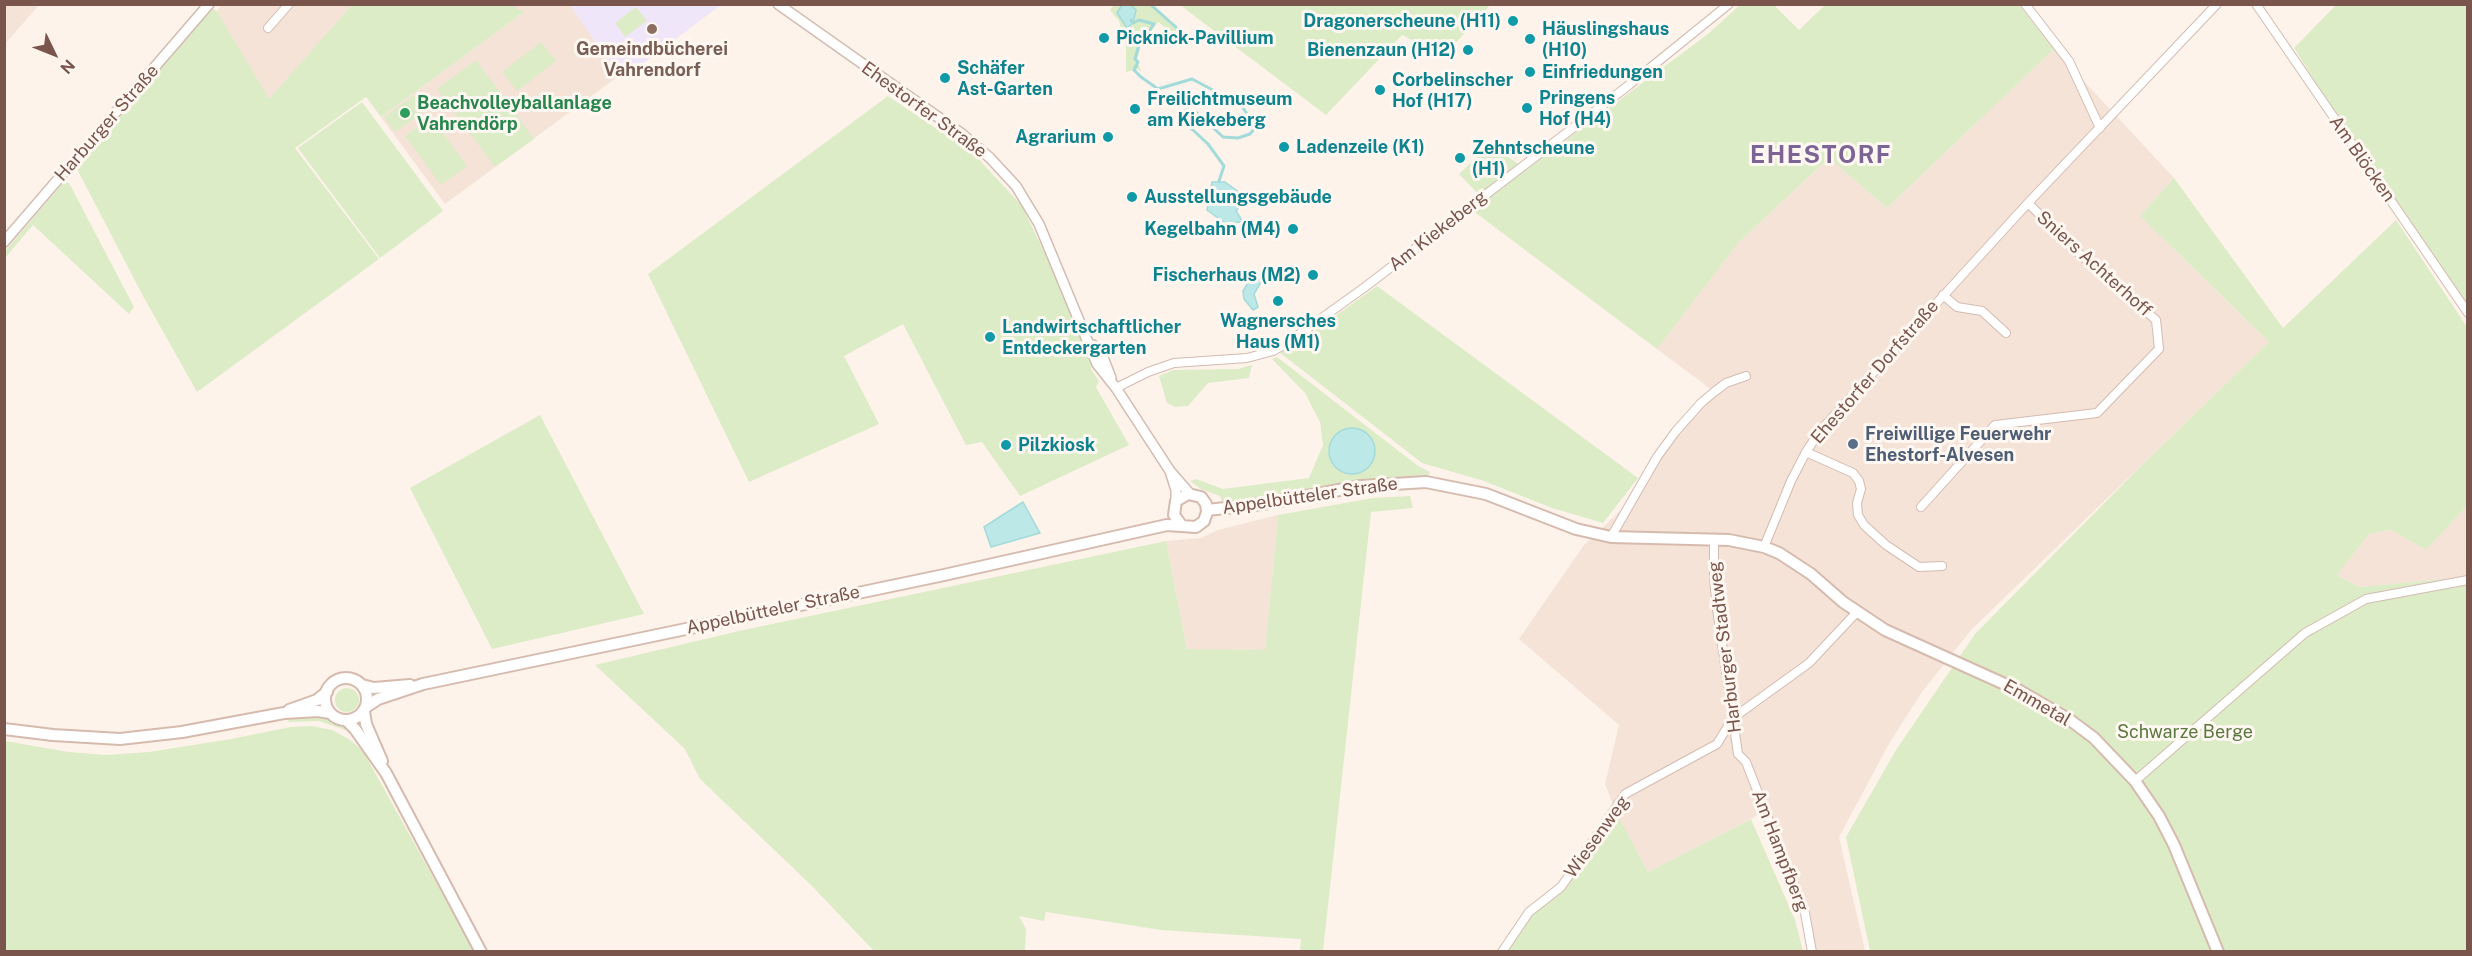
<!DOCTYPE html>
<html>
<head>
<meta charset="utf-8">
<style>
  body { margin:0 }
  #map { position:relative; width:2472px; height:956px; overflow:hidden; background:#fdf3ea; font-family:"Public Sans",sans-serif }
  canvas { display:block }
  .frame { position:absolute; inset:0; border:6px solid #79554c; pointer-events:none }
  .north { position:absolute; left:24px; top:24px; width:60px; height:60px; -webkit-text-stroke:4px #fff7f1; paint-order:stroke; rotate:133deg; font-size:16px; font-weight:700; line-height:24px; text-align:center; color:#79554c }
  .north::after { content:''; display:block; margin:auto; width:21px; height:27px; background:#79554c; clip-path:polygon(50% 0,100% 100%,50% 72%,0 100%) }
</style>
</head>
<body>
<div id="map">
<canvas width="2472" height="956"></canvas>
<div class="frame"></div>
<div class="north">N</div>
</div>
<script>
const c = document.querySelector('canvas').getContext('2d');
c.lineJoin = 'round';
function fill(path, color) { c.fillStyle = color; c.fill(path, 'evenodd'); }
const shape = rows => new Path2D(rows.map(r => 'M' + r).join(''));
function stroke(path, color, width, dash) { c.strokeStyle = color; c.lineWidth = width; c.lineCap = dash ? 'butt' : 'round'; c.setLineDash(dash || []); c.stroke(path); }
function label(font, color, halo, rows, align = 'center') {
  c.font = font + ' "Public Sans",sans-serif'; c.lineWidth = 6; c.setLineDash([]); c.textBaseline = 'middle'; c.strokeStyle = halo; c.fillStyle = color; for (const [text, x, y, turn = 0] of rows) {
    c.save(); c.translate(x, y); c.rotate((+turn || 0) * Math.PI / 180); c.textAlign = isNaN(turn) ? turn : align; if (halo) c.strokeText(text, 0, 0); c.fillText(text, 0, 0); c.restore();
  }
}
fill(shape([
  [5,4,39,5,5,44,4,5],
  [222,4,352,5,269,100,217,11],
  [509,5,715,5,445,204,381,117,524,12],
  [2054,49,2174,178,2140,216,2269,342,1971,630,1922,692,1890,742,1839,837,1865,951,1816,951,1806,912,1764,812,1648,872,1615,810,1605,784,1619,725,1519,639,1584,545,1620,511,1712,390,1657,349,1739,242,1829,158,1887,208],
  [2467,506,2467,577,2359,587,2337,575,2369,534,2391,530,2426,550],
  [1278,515,1265,650,1187,649,1166,541,1201,538,1218,530]
]), '#f5e3d8');
fill(shape([
  [570,5,721,5,621,80]
]), '#f0e6fa');
fill(shape([
  [509,4,524,12,381,117,366,97,295,148,379,259,197,392,143,296,77,169,211,8,217,11,269,99,352,5],
  [1741,4,1774,5,1799,30,1825,5,2019,5,2054,49,1887,208,1829,158,1739,242,1657,349,1472,210,1708,34],
  [1114,5,1151,5,1190,37,1185,42,1158,22,1141,46,1137,59,1141,72,1138,69,1126,72,1126,46,1119,21,1110,10],
  [1180,5,1490,5,1443,57,1402,35,1326,115],
  [2336,5,2467,5,2467,309,2368,165,2294,48],
  [636,7,647,21,625,37,615,23],
  [541,42,556,61,517,91,502,72],
  [476,60,534,139,495,167,437,89],
  [415,95,426,110,395,132,384,117],
  [888,96,974,154,1022,206,1046,256,1092,364,1091,369,1099,381,1096,387,1129,445,1020,496,982,442,966,445,903,324,844,356,879,424,749,482,648,274],
  [362,102,443,211,380,258,298,148],
  [431,117,467,166,441,185,405,136],
  [1490,145,1523,167,1482,198,1459,174],
  [2174,178,2283,328,2396,220,2467,327,2467,506,2426,550,2391,530,2369,534,2337,575,2359,587,2467,577,2467,951,1870,951,1846,837,1896,750,1975,634,2142,465,2269,342,2140,216],
  [64,182,69,183,134,307,129,314,33,225,5,258,5,251],
  [1377,286,1638,478,1603,523,1552,508,1484,481,1422,463,1279,352,1307,336],
  [1277,357,1418,466,1430,472,1427,479,1381,479,1253,499,1222,501,1220,496,1201,489,1190,481,1196,479,1223,489,1309,478,1323,445,1320,422,1305,393,1272,359],
  [1252,365,1249,378,1208,383,1188,406,1175,407,1167,403,1159,376,1173,370,1238,369],
  [540,415,644,614,492,649,410,488],
  [1410,496,1413,508,1371,512,1323,951,1300,951,1301,939,1161,930,1046,912,1044,921,1019,916,1026,929,1025,951,874,951,811,885,700,779,685,749,595,665,739,631,1166,541,1187,649,1265,650,1278,515,1373,498],
  '335 700a12 12 0 1 1 24 0a12 12 0 1 1-24 0Z',
  [309,715,327,716,345,726,351,732,319,721,288,722,290,718],
  [312,726,332,730,349,739,363,751,474,951,5,951,5,741,69,752,106,755,149,752,231,739,291,727],
  [1615,810,1648,872,1751,819,1795,920,1803,951,1504,952,1528,917,1559,892]
]), '#dcecc7');
const water = shape([
  [1122,5,1131,5,1136,10,1133,23,1127,28,1117,13,1122,5],
  [1212,182,1225,182,1243,195,1245,199,1236,211,1243,222,1225,223,1207,210,1212,182],
  [1260,276,1261,282,1254,294,1258,307,1253,310,1244,299,1243,291,1248,283,1260,276],
  '1329 451a23 23 0 1 1 46 0a23 23 0 1 1-46 0Z',
  [1023,502,1040,533,991,547,984,527,1023,502]
]);
fill(water, '#bde8e8');
stroke(water, '#a3dada', 1.5);
stroke(shape([
  [1150,4,1178,29],
  [1131,20,1133,23,1139,20,1154,24,1139,45,1135,59,1138,62,1134,70,1141,77,1158,89,1192,79,1241,105,1256,127,1250,134,1238,138,1223,137,1195,111,1186,110,1182,113,1179,117,1208,144,1224,166,1219,181]
]), '#a3dada', 3);
const minor = shape([
  [2025,4,2069,61,2100,128],
  [2256,4,2468,313],
  [268,28,289,4],
  [1943,295,1957,307,1982,311,2006,333],
  [1116,388,1148,372,1174,363,1247,358,1273,351,1287,343,1365,287,1629,85,1729,4],
  [1806,452,1853,473,1859,481,1861,489,1857,503,1858,515,1864,525,1886,545,1919,567,1942,566],
  [1921,507,1995,425,2097,413,2159,349,2156,320,2075,250,2028,203],
  [1611,537,1657,457,1676,431,1701,403,1714,392,1726,383,1746,376],
  [1714,539,1714,578,1717,609,1738,754,1746,762,1805,913,1812,952],
  [1764,547,1791,481,1806,452,1820,431,2028,203,2217,4],
  [2135,781,2305,633,2366,599,2468,580],
  [1502,952,1529,912,1561,887,1625,794,1717,744,1733,718,1809,663,1857,612]
]);
const tertiary = shape([
  [778,4,962,134,990,158,1016,186,1039,224,1097,364,1116,388,1170,471,1190,494],
  [4,242,209,4],
  [1093,345,1104,360,1111,378],
  [1170,471,1176,490,1176,501]
]);
const secondary = shape([
  [1207,510,1263,504,1361,486,1426,482,1486,494,1576,529,1611,537,1729,540,1764,547,1779,553,1811,574,1843,602,1885,630,2020,691,2070,720,2094,738,2135,781,2159,816,2174,845,2218,952],
  '325 699a21 21 0 1 1 42 0a21 21 0 1 1-42 0Z',
  [362,685,374,688,410,685],
  [366,707,378,699,423,684,944,575,1167,525,1196,527,1204,521,1207,512,1206,504,1201,497,1188,494,1176,501,1174,515,1182,526],
  [289,710,317,700,327,692],
  [364,711,366,724,382,761],
  [346,720,355,729,386,773,481,952],
  [4,729,53,735,120,739,182,732,284,713,318,711,330,713]
]);
stroke(minor, '#d3bbb1', 10);
stroke(tertiary, '#d3bbb1', 12);
stroke(secondary, '#d6baae', 14);
stroke(minor, '#fff', 8);
stroke(tertiary, '#fff', 9);
stroke(secondary, '#fff', 10);
for (const [x, y, r, color] of [
  [1513,21,6,"#0f9aa8"],
  [652,29,6,"#8d6e63"],
  [1104,38,6,"#0f9aa8"],
  [1530,39,6,"#0f9aa8"],
  [1468,50,6,"#0f9aa8"],
  [1530,72,6,"#0f9aa8"],
  [945,78,6,"#0f9aa8"],
  [1380,90,6,"#0f9aa8"],
  [1527,108,6,"#0f9aa8"],
  [1135,109,6,"#0f9aa8"],
  [405,113,6,"#2e9e5b"],
  [1108,137,6,"#0f9aa8"],
  [1284,147,6,"#0f9aa8"],
  [1460,158,6,"#0f9aa8"],
  [1132,197,6,"#0f9aa8"],
  [1293,229,6,"#0f9aa8"],
  [1313,275,6,"#0f9aa8"],
  [1278,301,6,"#0f9aa8"],
  [990,337,6,"#0f9aa8"],
  [1853,444,6,"#5c6f8a"],
  [1006,445,6,"#0f9aa8"]
]) { const dot = new Path2D(); dot.arc(x, y, r, 0, 2 * Math.PI); c.fillStyle = color; c.fill(dot); stroke(dot, '#fff7f1', 2); }
label('bold 18px', '#0d838f', '#fff7f1', [
  ["Dragonerscheune (H11)",1501,21,"right"],
  ["Häuslingshaus",1542,29],
  ["(H10)",1542,50],
  ["Picknick-Pavillium",1116,38],
  ["Bienenzaun (H12)",1456,50,"right"],
  ["Schäfer",957,68],
  ["Ast-Garten",957,89],
  ["Einfriedungen",1542,72],
  ["Corbelinscher",1392,80],
  ["Hof (H17)",1392,101],
  ["Pringens",1539,98],
  ["Hof (H4)",1539,119],
  ["Freilichtmuseum",1147,99],
  ["am Kiekeberg",1147,120],
  ["Agrarium",1096,137,"right"],
  ["Ladenzeile (K1)",1296,147],
  ["Zehntscheune",1472,148],
  ["(H1)",1472,169],
  ["Ausstellungsgebäude",1144,197],
  ["Kegelbahn (M4)",1281,229,"right"],
  ["Fischerhaus (M2)",1301,275,"right"],
  ["Wagnersches",1278,321,"center"],
  ["Haus (M1)",1278,342,"center"],
  ["Landwirtschaftlicher",1002,327],
  ["Entdeckergarten",1002,348],
  ["Pilzkiosk",1018,445]
], 'left');
label('bold 18px', '#785e54', '#fff7f1', [
  ["Gemeindbücherei",652,49],
  ["Vahrendorf",652,70]
]);
label('bold 18px', '#27864d', '#fff7f1', [
  ["Beachvolleyballanlage",417,103],
  ["Vahrendörp",417,124]
], 'left');
label('18px', '#79554c', '#fff7f1', [
  ["Ehestorfer Straße",924,110,36],
  ["Harburger Straße",107,123,-49],
  ["Am Blöcken",2362,159,55],
  ["Am Kiekeberg",1438,231,-38],
  ["Sniers Achterhoff",2094,264,42],
  ["Ehestorfer Dorfstraße",1875,372,-49],
  ["Appelbütteler Straße",1310,496,-8],
  ["Appelbütteler Straße",773,610,-12],
  ["Harburger Stadtweg",1725,647,-97],
  ["Emmetal",2037,703,30],
  ["Wiesenweg",1597,837,-54],
  ["Am Hampfberg",1780,851,69]
]);
label('bold 18px', '#4e5e75', '#fff7f1', [
  ["Freiwillige Feuerwehr",1865,434],
  ["Ehestorf-Alvesen",1865,455]
], 'left');
label('18px', '#5a7940', '#fff7f1', [
  ["Schwarze Berge",2185,732]
]);
c.letterSpacing = '1.5px';
label('bold 24px', '#7c6495', '#fff7f1', [
  ["EHESTORF",1821,156]
]);
c.letterSpacing = '0px';
</script>
</body>
</html>
